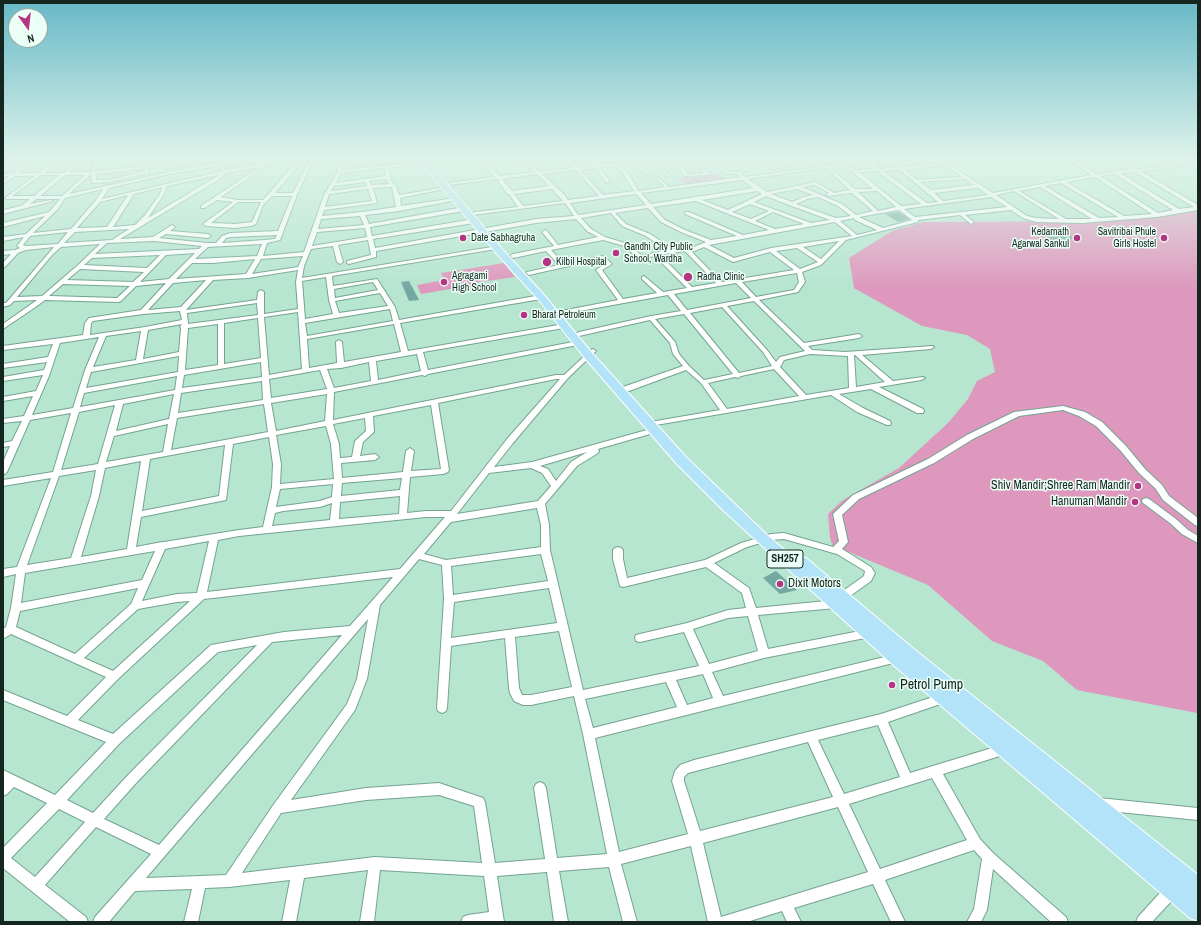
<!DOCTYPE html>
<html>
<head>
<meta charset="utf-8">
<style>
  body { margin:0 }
  #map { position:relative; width:1201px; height:925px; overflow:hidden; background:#b6e5d0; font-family:"Archivo Narrow",sans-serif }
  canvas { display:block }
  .frame { position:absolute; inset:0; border:4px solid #14261f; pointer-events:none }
  .north { position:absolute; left:8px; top:8px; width:40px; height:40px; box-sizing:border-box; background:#ecfff6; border:1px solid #96a8a0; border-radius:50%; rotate:165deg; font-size:11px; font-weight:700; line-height:16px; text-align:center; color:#14261f }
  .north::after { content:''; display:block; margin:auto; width:14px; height:18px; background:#b43583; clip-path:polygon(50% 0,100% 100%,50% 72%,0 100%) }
</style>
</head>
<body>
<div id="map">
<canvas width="1201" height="925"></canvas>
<div class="frame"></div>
<div class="north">N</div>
</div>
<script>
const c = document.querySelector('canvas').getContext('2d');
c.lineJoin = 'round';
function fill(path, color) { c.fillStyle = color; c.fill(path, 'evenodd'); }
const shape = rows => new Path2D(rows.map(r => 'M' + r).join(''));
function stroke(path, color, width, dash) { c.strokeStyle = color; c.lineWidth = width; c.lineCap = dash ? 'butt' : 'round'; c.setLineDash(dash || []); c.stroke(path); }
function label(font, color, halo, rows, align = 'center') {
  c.font = font + ' "Archivo Narrow",sans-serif'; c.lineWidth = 3; c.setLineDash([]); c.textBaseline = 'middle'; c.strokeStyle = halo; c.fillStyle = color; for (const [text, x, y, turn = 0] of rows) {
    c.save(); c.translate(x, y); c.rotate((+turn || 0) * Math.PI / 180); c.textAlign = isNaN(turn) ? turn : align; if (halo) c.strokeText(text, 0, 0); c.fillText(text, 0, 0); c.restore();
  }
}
fill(shape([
  [717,173,724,179,686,184,677,178],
  [1198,210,1198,712,1197,713,1077,690,1043,661,992,641,928,585,832,545,830,537,828,514,843,500,899,468,948,423,968,399,977,381,995,372,990,349,967,335,922,326,854,288,849,258,892,231,924,222,1114,221],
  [504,263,515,277,473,283,474,289,465,292,462,287,421,294,417,285,444,280,441,273]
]), '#de98bd');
fill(shape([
  [899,212,909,219,898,222,885,214],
  [1052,233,1056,234,1064,233,1075,238,1062,242,1058,239,1053,240,1043,234],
  [409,281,419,300,409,301,401,282],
  [776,571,797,590,780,594,763,578]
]), '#74a8a2');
const street = shape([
  [7,159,12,159,3,165,3,162,7,159],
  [32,159,37,159,19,173,39,173,56,159,61,159,45,173,63,173,79,159,84,159,69,172,92,172,93,163,96,159,101,159,97,163,96,171,146,166,152,159,157,159,149,167,149,173,109,182,92,183,91,174,69,194,174,171,238,159,247,159,223,165,226,170,267,163,273,159,278,159,270,165,266,166,221,197,237,200,263,200,299,159,304,159,275,193,293,193,310,159,314,159,297,195,280,240,267,243,263,256,304,252,324,195,336,175,341,159,345,159,342,170,427,161,427,163,425,163,389,168,391,181,396,186,399,195,452,186,454,187,400,198,401,206,455,198,457,198,457,200,399,211,365,215,369,224,464,207,467,209,464,211,370,227,372,236,474,219,477,221,474,223,373,239,375,248,536,219,574,216,565,203,473,215,473,213,475,212,518,207,509,194,507,194,497,179,448,185,448,184,450,183,495,177,477,159,482,159,500,176,534,172,521,159,526,159,539,171,573,168,563,159,568,159,578,167,594,166,589,159,593,159,598,165,616,163,677,159,688,174,704,173,691,159,696,159,710,174,708,175,685,176,673,161,658,162,669,176,667,177,654,162,639,164,648,174,646,175,635,164,620,166,627,172,639,191,665,187,656,178,658,177,669,187,740,177,737,174,724,173,710,159,715,159,727,171,738,172,745,170,734,159,739,159,750,170,741,173,745,177,827,166,841,162,912,159,910,160,873,162,879,169,941,163,936,159,941,159,993,193,1091,175,1068,159,1073,159,1096,174,1131,169,1115,159,1120,159,1137,169,1164,167,1198,161,1198,163,1164,169,1141,171,1198,205,1198,210,1157,217,1082,223,1036,222,1023,218,1011,210,965,215,974,222,971,224,960,215,918,220,918,222,846,240,821,265,802,272,805,282,798,292,759,300,804,343,859,334,862,336,859,338,808,346,812,350,845,352,933,346,934,347,931,349,862,355,893,381,923,377,925,378,921,380,879,387,923,409,924,411,923,413,917,413,871,389,839,394,863,408,890,421,891,423,890,425,887,425,857,412,831,395,656,425,653,425,652,423,653,421,656,421,720,410,701,383,686,370,629,391,623,391,622,389,623,387,683,366,673,354,670,343,650,320,579,336,576,334,579,332,651,316,681,311,668,295,563,314,561,313,561,311,618,300,596,270,605,264,600,259,529,275,526,273,527,272,559,265,546,251,513,258,510,256,513,254,554,246,542,232,545,230,547,231,558,245,598,237,587,231,576,219,536,223,376,251,376,257,349,264,347,263,347,261,371,255,368,240,338,245,343,262,340,264,337,262,333,246,311,249,304,266,302,278,498,246,499,247,496,249,332,276,333,286,377,279,395,307,399,320,541,295,544,297,541,299,400,323,408,351,564,324,567,326,564,328,423,352,428,370,578,341,581,343,578,345,428,374,425,376,422,375,334,392,333,420,556,375,564,375,591,350,593,349,596,351,595,352,568,378,513,443,494,467,532,462,654,428,658,430,657,432,598,449,599,451,598,453,577,466,545,504,549,525,550,550,583,690,699,666,684,632,640,642,636,641,635,638,636,635,640,634,687,623,728,610,746,608,742,593,706,567,623,587,620,586,613,559,613,550,615,548,618,547,621,548,623,550,623,559,627,578,705,560,741,543,771,534,784,533,833,547,839,541,833,514,853,495,928,459,967,435,1014,412,1063,406,1085,412,1102,422,1126,446,1145,469,1162,485,1169,496,1198,518,1198,526,1195,525,1163,500,1156,489,1139,473,1120,450,1096,426,1079,416,1063,410,1019,416,973,439,934,463,859,499,842,515,848,542,842,549,871,567,875,573,871,581,846,599,843,600,840,599,838,596,840,593,864,576,865,571,837,554,784,539,771,540,747,547,714,563,749,588,756,608,836,600,839,601,841,604,839,607,836,608,758,615,768,649,870,629,874,630,875,633,874,636,870,637,764,658,712,672,723,696,897,654,901,655,902,658,901,661,595,738,619,852,688,834,672,781,675,771,680,765,694,760,881,714,945,693,949,695,950,698,949,701,888,722,910,773,1005,744,1009,745,1011,749,1009,753,943,774,980,839,993,853,1066,917,1068,922,1051,922,993,869,987,910,981,922,967,922,974,909,982,859,974,850,885,880,905,922,891,922,873,884,794,908,801,922,787,922,782,911,747,922,708,922,691,846,621,864,637,922,623,922,609,867,559,871,568,922,554,922,547,872,497,876,504,922,461,922,463,917,468,915,489,912,484,876,380,870,374,922,360,922,368,870,304,878,296,922,282,922,290,880,229,887,205,888,198,922,184,922,192,889,135,891,109,922,93,922,95,917,151,854,96,827,45,885,86,917,88,922,70,922,3,868,3,848,47,803,14,787,7,794,3,796,3,770,55,795,106,742,3,700,3,690,67,716,106,677,11,634,3,639,3,629,6,627,11,608,16,574,3,577,3,569,17,567,51,478,3,486,3,480,53,472,71,413,30,420,7,472,3,475,3,462,10,446,3,447,3,443,12,441,22,421,3,423,3,419,24,416,33,396,3,401,3,397,36,391,43,375,3,381,3,377,44,370,47,362,3,368,3,364,48,357,53,344,3,350,3,346,83,335,85,323,89,318,141,310,166,283,136,286,121,301,119,302,45,300,37,306,3,329,3,324,37,300,14,301,10,305,3,307,3,303,6,303,54,247,26,250,18,253,5,267,3,268,3,263,11,254,3,255,3,251,15,250,20,248,17,246,24,237,3,241,3,237,26,234,45,216,3,227,3,223,49,212,60,199,36,199,30,204,51,200,53,201,3,214,3,210,21,206,30,199,7,199,5,198,35,176,15,176,3,184,3,181,9,176,3,176,3,174,13,173,32,159],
  [868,163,874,169,856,170,845,164,868,163],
  [841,165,850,170,873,189,855,189,830,168,841,165],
  [945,165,962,177,917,180,905,170,945,165],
  [219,166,222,171,102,199,109,188,174,173,219,166],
  [616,166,623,174,634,191,603,195,580,170,596,168,606,183,608,183,610,182,600,168,616,166],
  [260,167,201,206,201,208,205,208,217,200,233,202,203,224,206,226,235,228,251,226,256,224,263,205,272,196,292,196,278,231,230,233,222,236,216,243,207,243,159,238,166,234,208,238,211,236,208,234,170,231,175,227,172,225,153,237,120,239,218,180,226,173,260,167],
  [385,168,386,176,336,183,341,173,385,168],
  [826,168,850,190,834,193,816,182,767,192,748,179,826,168],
  [145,169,145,171,109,180,96,180,96,174,145,169],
  [576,170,599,196,568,200,563,193,542,174,576,170],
  [900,170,938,202,927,203,883,171,900,170],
  [877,171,921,204,901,206,859,172,877,171],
  [1135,172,1194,207,1179,209,1120,173,1135,172],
  [537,174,549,186,512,191,502,179,537,174],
  [1114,174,1173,210,1158,213,1100,176,1114,174],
  [41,175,59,175,34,196,12,196,41,175],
  [65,175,85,175,62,196,40,196,65,175],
  [219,175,214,178,148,218,164,194,167,186,219,175],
  [1095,177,1152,214,1124,216,1066,182,1095,177],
  [386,179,389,184,371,185,369,181,386,179],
  [966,179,974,185,931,190,920,182,966,179],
  [743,180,753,188,651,204,641,193,743,180],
  [365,182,367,186,331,191,334,186,365,182],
  [1061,183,1118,217,1099,218,1045,186,1061,183],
  [815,185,829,193,826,195,828,196,852,193,873,211,856,215,842,204,802,187,815,185],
  [162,187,160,194,145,215,135,225,113,227,134,194,162,187],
  [392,187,396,207,362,212,322,216,324,210,377,203,373,188,392,187],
  [1040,187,1092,219,1066,219,1019,191,1040,187],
  [978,188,988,195,943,201,934,193,978,188],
  [103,189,96,200,71,229,33,233,58,209,65,198,103,189],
  [368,189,372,201,325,207,329,194,368,189],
  [552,189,563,201,523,206,514,194,552,189],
  [797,189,813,195,804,197,792,202,771,194,797,189],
  [757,191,762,194,728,210,702,200,757,191],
  [877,191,896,207,878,211,858,192,877,191],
  [1014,191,1059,219,1036,218,1027,216,996,195,1014,191],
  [636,194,646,205,578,215,570,203,636,194],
  [128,195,107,227,77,228,100,202,128,195],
  [766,196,789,205,830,220,811,223,754,202,766,196],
  [818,197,838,206,851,216,836,218,796,204,807,199,818,197],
  [991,197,1007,207,915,217,904,209,991,197],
  [696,201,726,213,769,230,743,235,689,212,685,212,685,214,737,236,711,240,685,230,665,220,653,207,696,201],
  [238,202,261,202,252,222,235,224,211,223,238,202],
  [750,204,769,211,751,219,732,212,750,204],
  [648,208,661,222,681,232,706,242,689,249,685,247,673,249,650,234,626,224,615,213,648,208],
  [899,210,912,220,883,228,859,217,899,210],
  [773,212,804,224,775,229,755,221,773,212],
  [611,213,622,226,646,236,667,250,642,256,628,244,605,237,591,229,581,218,611,213],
  [360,216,364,225,318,229,321,219,360,216],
  [854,218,855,220,877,230,857,235,840,221,854,218],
  [835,222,852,236,771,248,734,258,709,245,835,222],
  [365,228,367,237,312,246,317,232,365,228],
  [129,229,112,240,64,243,75,232,129,229],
  [68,232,58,244,26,246,23,245,30,236,68,232],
  [277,235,275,239,265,240,222,243,226,238,231,237,277,235],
  [603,240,624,246,639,259,655,256,687,288,663,292,644,276,642,277,642,279,657,293,623,299,602,270,612,264,603,256,564,264,551,250,603,240],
  [154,241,202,246,199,249,95,254,107,243,154,241],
  [839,241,821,259,803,247,839,241],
  [100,244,77,266,42,296,17,297,52,255,61,247,100,244],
  [262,244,257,256,195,259,208,247,262,244],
  [704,247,733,262,770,252,794,270,721,282,692,252,704,247],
  [797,248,818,262,800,269,776,251,797,248],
  [684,251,686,252,716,283,692,287,660,255,684,251],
  [195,253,169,279,140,282,166,255,195,253],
  [160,255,147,268,84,265,92,258,160,255],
  [303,256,298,267,252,274,261,259,303,256],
  [255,259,246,274,176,279,192,263,213,263,255,259],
  [80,269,144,272,133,282,67,280,80,269],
  [298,270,296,282,298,309,264,314,264,292,261,290,258,292,257,300,186,310,213,280,248,278,298,270],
  [797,273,799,282,794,290,756,297,742,282,797,273],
  [326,277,329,300,333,314,305,319,302,281,326,277],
  [206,280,181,307,148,310,173,283,206,280],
  [373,282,378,290,335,298,334,289,373,282],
  [736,283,751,298,687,310,674,294,736,283],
  [63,284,130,286,117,298,49,296,63,284],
  [380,293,388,306,339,313,335,301,380,293],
  [754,301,805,351,780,357,776,362,767,350,727,306,754,301],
  [257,303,258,315,188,324,187,313,257,303],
  [722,307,763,352,772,366,739,373,690,313,722,307],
  [390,309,393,321,307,336,305,323,390,309],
  [180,311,182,320,145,327,90,335,91,323,93,321,143,314,180,311],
  [298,312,302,369,269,375,264,317,298,312],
  [684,314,733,374,704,380,689,366,679,354,675,342,655,319,684,314],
  [258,318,261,358,224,364,224,323,258,318],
  [182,324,180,327,181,328,179,352,143,359,148,330,182,324],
  [218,324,218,365,185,370,188,328,218,324],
  [394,324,401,352,344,362,342,342,339,340,336,342,337,363,309,368,307,339,394,324],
  [141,331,136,360,93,367,106,336,141,331],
  [99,337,85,370,73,408,32,415,49,376,60,343,99,337],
  [417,354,421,371,378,380,376,361,417,354],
  [810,354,848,356,849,388,806,395,780,367,784,360,810,354],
  [854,355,855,355,885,382,856,387,854,355],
  [179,356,178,372,86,388,91,372,179,356],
  [261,362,262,377,182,388,184,375,261,362],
  [369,362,371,381,334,388,327,369,341,368,369,362],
  [774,369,799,396,727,409,708,383,735,377,738,378,741,376,774,369],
  [320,370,327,389,271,398,269,379,320,370],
  [177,376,175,390,80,407,84,393,177,376],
  [556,379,560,379,507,439,451,511,426,511,407,513,410,477,443,474,448,472,449,470,438,403,556,379],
  [262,381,263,400,178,413,181,393,262,381],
  [174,394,169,419,116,431,123,404,174,394],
  [327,394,325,421,276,431,271,403,327,394],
  [264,404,268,432,171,450,177,418,264,404],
  [115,405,98,464,61,470,79,412,115,405],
  [431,405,441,469,411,471,414,451,410,448,406,451,403,472,342,478,341,463,375,460,379,457,375,454,360,456,363,442,374,432,373,416,431,405],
  [365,418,366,431,355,441,352,457,340,458,339,444,333,424,365,418],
  [168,424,163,452,106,462,114,436,168,424],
  [326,426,331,444,334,479,280,484,281,464,276,435,326,426],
  [269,437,273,464,272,487,263,527,239,530,164,542,162,542,136,547,141,517,226,500,233,444,269,437],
  [225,445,219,496,142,511,150,459,225,445],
  [587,452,571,462,556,481,548,469,540,466,587,452],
  [141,461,127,549,81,557,99,496,105,468,141,461],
  [531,468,542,473,551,486,538,501,457,514,489,473,531,468],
  [96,470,91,496,71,558,27,565,59,476,96,470],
  [402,478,400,490,341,496,342,483,402,478],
  [333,484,332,497,320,501,276,507,280,489,333,484],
  [400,496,399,514,339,519,340,502,400,496],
  [332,503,330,520,272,526,275,513,283,511,320,507,332,503],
  [537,508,541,525,541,547,446,560,424,554,451,522,537,508],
  [426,517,445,517,400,569,207,592,218,540,239,536,426,517],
  [209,541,197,593,177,594,142,601,165,549,209,541],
  [155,551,142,580,21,603,25,573,155,551],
  [541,554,548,581,453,595,451,566,541,554],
  [419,559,442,565,444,599,437,708,438,711,442,713,446,711,447,708,451,646,505,638,509,688,510,693,514,701,523,705,531,705,574,696,583,734,607,854,557,858,546,788,544,784,540,782,536,784,534,788,545,859,495,863,485,802,483,798,439,783,366,788,291,800,355,710,367,679,380,605,419,559],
  [393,577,350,626,284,632,211,645,113,734,78,720,118,679,204,599,393,577],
  [138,588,131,604,75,654,16,627,20,611,138,588],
  [549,588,557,623,451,638,454,602,549,588],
  [190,601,113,671,84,658,138,609,177,602,190,601],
  [748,616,758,651,709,664,693,629,728,618,748,616],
  [368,619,357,679,347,704,274,804,226,875,146,878,368,619],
  [559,631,572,687,531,695,522,695,519,688,515,637,559,631],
  [342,635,159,845,104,819,137,782,272,642,342,635],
  [257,645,129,774,93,813,67,800,119,744,218,652,257,645],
  [703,674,713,698,687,705,676,680,703,674],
  [666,682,677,707,593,728,585,699,666,682],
  [878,725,900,777,844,794,818,740,878,725],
  [808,742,833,797,700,831,684,781,684,777,688,773,808,742],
  [932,778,967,840,880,869,849,804,932,778],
  [439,795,474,806,482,863,375,857,242,873,281,813,366,800,439,795],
  [838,807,868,872,721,917,703,843,838,807],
  [59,809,85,822,35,877,11,858,59,809],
  [177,159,181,159,179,167,165,169,165,167,175,165,177,159],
  [365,159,369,159,368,164,364,163,365,159],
  [757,159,762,159,774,167,792,164,794,165,773,169,757,159],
  [804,159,809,159,811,162,807,163,804,159],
  [1146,498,1149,499,1176,519,1188,530,1198,536,1198,543,1182,534,1170,523,1143,503,1142,501,1143,499,1146,498],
  [1099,798,1198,808,1198,820,1099,810,1095,808,1093,804,1095,800,1099,798],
  [1173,883,1178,884,1179,889,1178,894,1152,922,1136,922,1138,917,1168,884,1173,883]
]);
const primary = shape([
  [418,159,426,159,503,250,544,295,592,353,686,457,767,535,795,559,801,556,806,558,915,650,1198,875,1198,921,1190,918,891,663,725,512,676,463,584,357,538,299,497,254,418,159]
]);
stroke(street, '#75a390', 2);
stroke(primary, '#fff', 2);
fill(street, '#fff');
fill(primary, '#b2e3f8');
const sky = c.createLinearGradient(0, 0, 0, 289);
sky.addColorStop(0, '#67b8c7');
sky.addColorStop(0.55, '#def3ea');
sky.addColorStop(1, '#def3ea00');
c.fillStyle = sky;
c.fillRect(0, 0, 1201, 289);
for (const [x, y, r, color] of [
  [463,238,4,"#b43583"],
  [1077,238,4,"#b43583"],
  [1164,238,4,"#b43583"],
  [616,253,4,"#b43583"],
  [547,262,5,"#b43583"],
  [688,277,5,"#b43583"],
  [444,282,4,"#b43583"],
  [524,315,4,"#b43583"],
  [1138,486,4,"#b43583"],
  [1135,502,4,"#b43583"],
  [780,584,4,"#b43583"],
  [892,685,4,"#b43583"]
]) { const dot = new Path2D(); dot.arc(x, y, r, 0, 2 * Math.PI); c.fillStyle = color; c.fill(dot); stroke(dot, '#ecfff6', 1.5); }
label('10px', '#14261f', '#ecfff6', [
  ["Kedarnath",1069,232,"right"],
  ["Agarwal Sankul",1069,244,"right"],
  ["Savitribai Phule",1156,232,"right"],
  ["Girls Hostel",1156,244,"right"],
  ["Date Sabhagruha",471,238],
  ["Gandhi City Public",624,247],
  ["School, Wardha",624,259],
  ["Kilbil Hospital",556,262],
  ["Agragami",452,276],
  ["High School",452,288],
  ["Radha Clinic",697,277],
  ["Bharat Petroleum",532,315]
], 'left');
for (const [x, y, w] of [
  [785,559,36]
]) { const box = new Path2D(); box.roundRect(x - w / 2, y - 9, w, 18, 3); c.fillStyle = '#ecfff6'; c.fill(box); stroke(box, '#14261f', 1); }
label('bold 11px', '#14261f', null, [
  ["SH257",785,559]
]);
label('12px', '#14261f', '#ecfff6', [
  ["Shiv Mandir;Shree Ram Mandir",1130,486],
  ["Hanuman Mandir",1127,502],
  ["Dixit Motors",788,584,"left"]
], 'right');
label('14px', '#14261f', '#ecfff6', [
  ["Petrol Pump",900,685]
], 'left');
</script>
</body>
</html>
